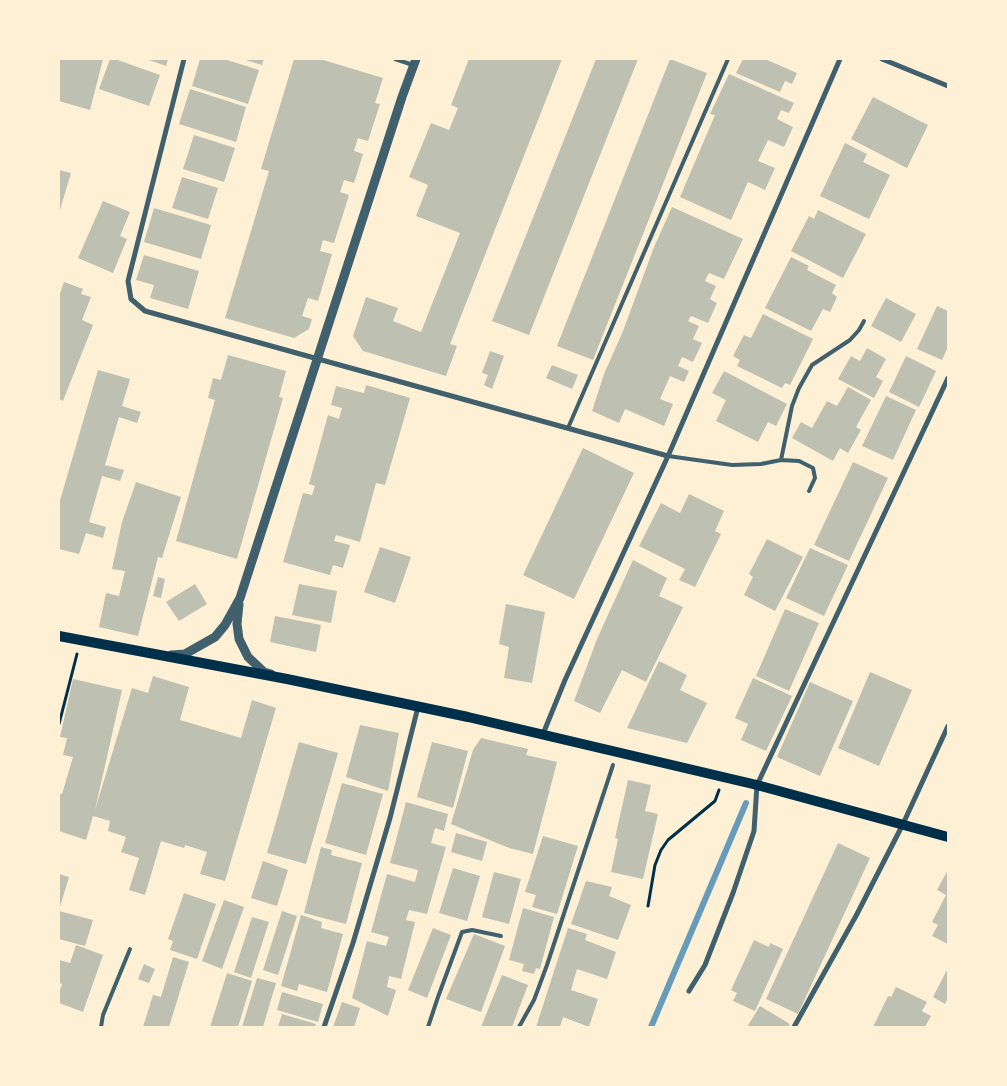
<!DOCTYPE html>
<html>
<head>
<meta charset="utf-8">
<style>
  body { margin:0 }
  #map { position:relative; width:1007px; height:1086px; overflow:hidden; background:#fdf0d5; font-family:Arial,sans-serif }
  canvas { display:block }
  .frame { position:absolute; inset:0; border:60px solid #fdf0d5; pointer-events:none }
</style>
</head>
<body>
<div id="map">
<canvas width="1007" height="1086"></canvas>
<div class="frame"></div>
</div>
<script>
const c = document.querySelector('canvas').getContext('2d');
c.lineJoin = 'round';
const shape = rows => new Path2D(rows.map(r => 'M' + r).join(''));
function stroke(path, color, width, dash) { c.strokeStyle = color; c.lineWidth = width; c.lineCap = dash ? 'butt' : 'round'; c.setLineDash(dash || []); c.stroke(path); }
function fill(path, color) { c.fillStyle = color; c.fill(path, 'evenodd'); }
stroke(shape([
  [651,1027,746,803]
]), '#669bbc', 6);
fill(shape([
  [59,59,103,59,90,110,59,101],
  [110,59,115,59,160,75,149,106,99,89],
  [146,59,168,59,166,66],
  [200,59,224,59,259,70,248,104,192,86],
  [242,59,264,59,262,65],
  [294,59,320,59,383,78,375,103,380,104,368,141,358,138,354,151,363,154,354,183,344,180,340,192,349,195,334,243,323,240,320,251,332,254,318,301,308,298,302,316,312,319,309,329,294,338,225,318,269,171,261,169],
  [469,59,562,59,450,344,457,346,446,376,363,351,353,336,366,297,398,308,393,321,421,332,460,233,416,216,428,185,409,177,431,123,449,130,458,108,451,105],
  [596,59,638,59,529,335,492,321],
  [670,59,707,73,593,360,557,346],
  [743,59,765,59,797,73,792,84,785,81,780,92,736,73],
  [729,74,794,103,789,113,781,110,777,119,793,127,784,147,768,140,758,161,775,168,765,190,748,182,731,220,680,197,715,115,710,114],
  [190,89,246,107,236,142,179,124],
  [873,97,928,125,907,168,851,139],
  [194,135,235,148,224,182,183,169],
  [845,143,867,154,863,162,890,175,869,219,820,196],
  [59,170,71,173,59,213],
  [182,177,218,188,208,219,172,208],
  [103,201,130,212,120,236,127,239,113,273,78,258],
  [672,207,743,239,724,279,709,273,705,281,716,286,710,299,717,303,708,323,691,316,688,321,699,326,693,339,702,343,693,362,682,357,678,366,689,371,684,382,670,376,660,399,673,404,664,426,625,409,619,423,592,411,604,374,623,331,654,247],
  [154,208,211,225,201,259,144,242],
  [818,210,866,234,843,278,791,251,809,216,814,219],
  [144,255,199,271,188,309,150,298,154,285,136,280],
  [791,257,809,266,807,270,836,285,832,293,837,297,830,312,823,309,811,331,765,308],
  [64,282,83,289,81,294,91,297,82,320,93,325,63,401,59,399,59,296],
  [886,298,916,314,901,342,871,326],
  [937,306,948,311,948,347,942,360,917,349],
  [763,314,813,339,790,385,785,383,782,388,737,366,740,360,733,356,744,335,751,338],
  [867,348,886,359,876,377,883,381,874,398,838,379,851,356,860,361],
  [490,351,504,356,492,389,484,385,488,375,482,373],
  [228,355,286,371,279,397,283,398,237,559,176,541,215,400,208,398,213,378,221,380],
  [906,356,936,371,919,407,889,392],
  [552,365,578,375,572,389,546,378],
  [98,370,130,379,122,406,141,412,137,423,119,417,105,465,124,470,120,481,102,476,89,522,106,527,103,538,86,533,79,554,59,549,59,504],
  [724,371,787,404,776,426,768,422,758,442,716,421,726,400,712,393],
  [366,385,410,398,385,485,376,483,360,542,336,535,334,541,350,545,343,568,333,565,330,575,283,562,303,493,312,495,315,486,309,484,328,415,339,419,342,408,331,405,336,386,364,393],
  [848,387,871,400,856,427,861,430,848,453,840,448,833,461,792,438,801,422,812,428,827,401,837,406],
  [886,396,916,410,893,460,862,446],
  [583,448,634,473,574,599,523,575],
  [853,462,888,478,849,561,814,545],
  [136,482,181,497,162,558,158,557,138,636,99,627,106,593,119,596,125,571,112,569,122,522],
  [689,494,724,511,715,531,721,534,695,587,679,580,685,569,639,546,661,503,680,513],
  [767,539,803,557,775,611,744,595,753,577,749,574],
  [380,547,411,557,395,603,364,592],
  [810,548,848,565,824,616,786,598],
  [633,560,667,578,659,596,683,607,646,682,622,670,600,713,574,701,597,639],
  [158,577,165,579,161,598,153,596],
  [195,584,207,604,179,621,166,602],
  [299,584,337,591,331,623,292,615],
  [506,604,545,612,532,683,504,678,509,647,499,644],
  [785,609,819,623,789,691,756,676],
  [275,616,321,625,316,652,270,642],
  [659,661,687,675,680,690,707,703,687,743,627,728],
  [870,672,912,690,879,766,838,748],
  [153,676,189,687,180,720,241,738,252,700,276,708,225,881,200,874,207,852,185,845,184,848,161,841,145,895,129,890,139,858,121,852,126,837,108,831,110,821,93,816,86,840,59,831,59,794,62,794,73,757,63,755,67,738,60,737,73,679,122,690,95,810,132,688,148,693],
  [753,678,792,696,766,751,741,740,748,724,735,718],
  [810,682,853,701,820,776,777,757],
  [360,725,399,733,388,791,346,777],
  [481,738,528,749,526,755,557,762,533,854,509,848,451,824,473,750],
  [299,742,338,753,306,864,267,853],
  [432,742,468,751,453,808,417,797],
  [628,780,651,785,645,811,658,814,643,879,611,872,618,839,615,838],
  [342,783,383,794,366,855,325,843],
  [406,802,448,814,444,831,435,828,431,843,446,847,427,914,409,910,406,920,415,922,401,979,389,976,387,987,396,990,388,1016,352,998,367,941,386,946,389,937,371,932,387,874,415,882,418,870,390,863],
  [456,833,487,842,482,861,451,852],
  [543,836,578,846,557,914,532,907,536,895,525,892],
  [838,843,870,858,798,1014,766,999],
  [321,847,332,850,331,855,362,863,346,924,304,913],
  [263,861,288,870,277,906,251,898],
  [453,868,480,876,467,921,439,913],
  [948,870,948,944,932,936,938,925,932,922,946,895,937,890],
  [494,872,521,879,509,924,482,917],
  [59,874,69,877,59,910],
  [586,881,612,887,609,896,631,905,618,940,571,924],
  [184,893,216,904,197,959,170,950,173,941,168,939],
  [224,900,244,907,222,969,202,961],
  [523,908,554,917,540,969,536,968,534,974,522,971,524,964,509,960],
  [59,911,93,920,85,946,59,939],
  [282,911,297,916,278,975,263,970],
  [301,915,322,922,321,928,343,934,327,992,299,984,297,991,281,986],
  [252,917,269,922,251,978,234,972],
  [433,928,451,935,427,998,408,990],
  [568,928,587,934,585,940,616,952,607,979,577,969,571,990,598,999,589,1027,563,1017,560,1027,536,1027],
  [474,934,505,946,481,1012,446,999],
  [754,940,769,947,770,943,783,949,755,1011,733,1001,737,993,731,990],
  [76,945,103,955,83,1012,59,1003,59,993,62,984,59,983,59,960,70,963],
  [173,957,189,962,169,1027,143,1027,153,995,161,997],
  [144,964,155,969,149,983,138,979],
  [948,968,948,997,945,1004,933,997],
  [227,973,252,981,238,1027,210,1027],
  [502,975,528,985,512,1027,481,1027],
  [257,978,276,983,263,1027,242,1027],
  [896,987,927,1002,922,1011,931,1016,925,1027,873,1027,888,996,891,997],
  [282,992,323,1004,318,1022,277,1010],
  [342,1002,360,1008,354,1027,333,1027],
  [760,1006,790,1024,788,1027,747,1027],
  [282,1014,316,1024,315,1027,278,1027]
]), '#bec0b2');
stroke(shape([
  [59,724,77,654],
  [648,906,655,865,661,850,668,840,715,801,719,790]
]), '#003049', 3);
stroke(shape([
  [395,59,413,65],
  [568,428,728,59],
  [668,456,732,465,761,464,781,460,799,461,813,468,815,478,809,491],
  [781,460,792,406,799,388,812,365,850,340,859,330,864,321],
  [101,1027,103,1015,130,949],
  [428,1027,438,997,462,932,472,930,501,936],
  [519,1027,534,1000,547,965,613,765]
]), '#3f606c', 4);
stroke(shape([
  [184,59,128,281,131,299,145,311,668,456],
  [882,59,948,86],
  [543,734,565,680,668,456,840,59],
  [689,991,705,965,733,893,754,831,757,785,948,378],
  [324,1027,353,943,390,818,418,707],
  [794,1027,857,914,903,824,948,726]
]), '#3f606c', 5);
stroke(shape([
  [239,604,237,624,239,639,248,657,264,672,271,674],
  [171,655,185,654,215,637,225,625,240,598,402,97,416,59]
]), '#3f606c', 9);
stroke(shape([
  [59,636,287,679,468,717,757,785,948,837]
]), '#003049', 10);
</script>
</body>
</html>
